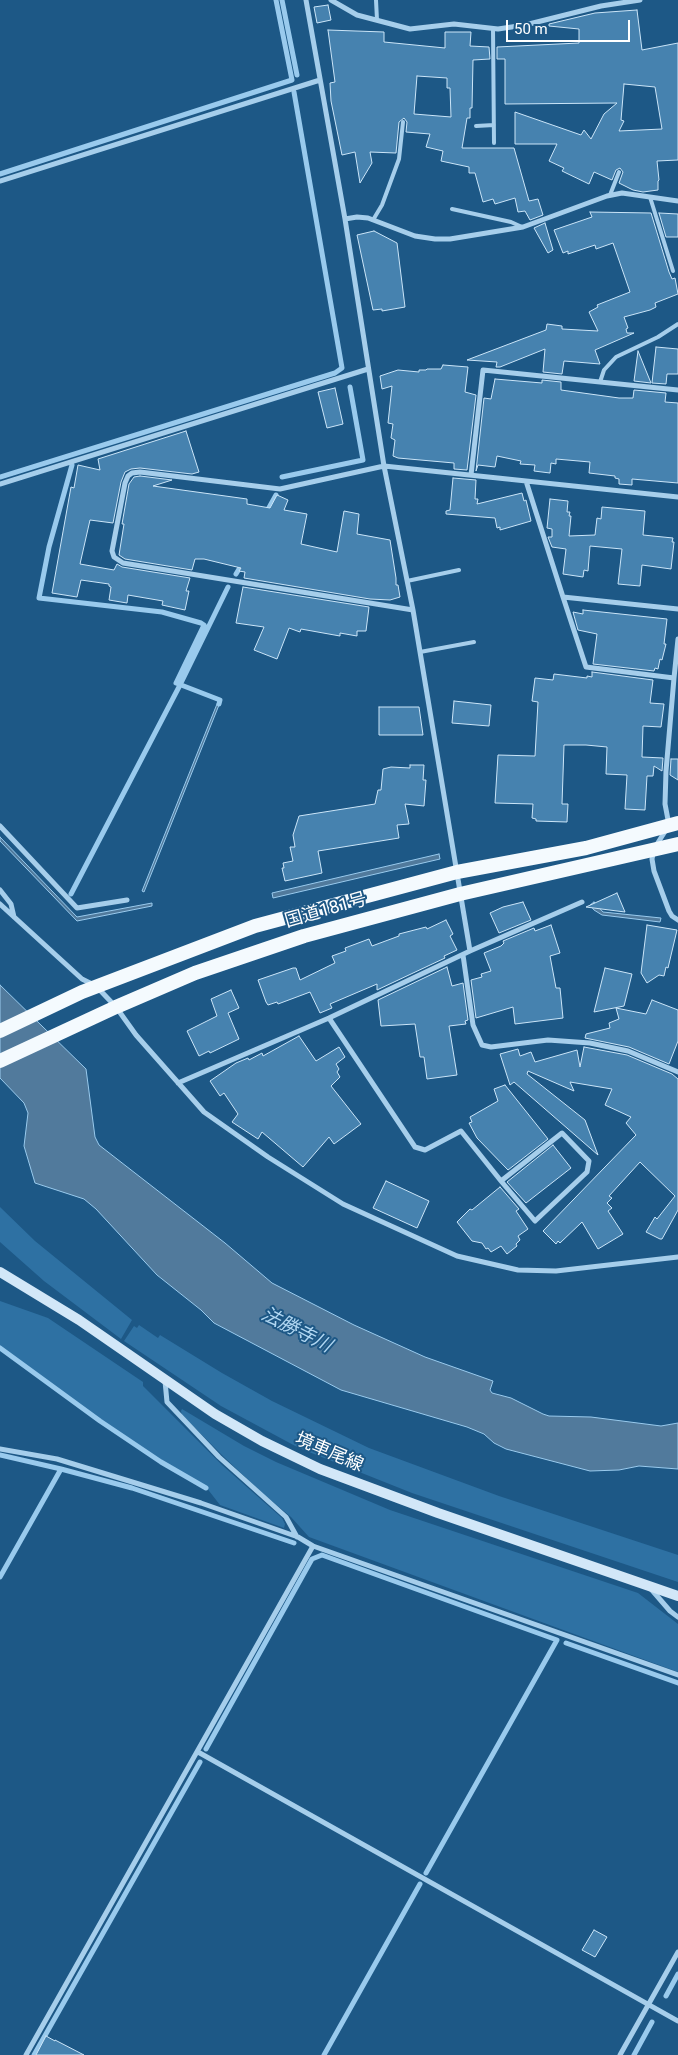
<!DOCTYPE html>
<html>
<head>
<meta charset="utf-8">
<style>
  body { margin:0 }
  #map { position:relative; width:678px; height:2055px; overflow:hidden; background:#1d5886; font-family:Roboto,sans-serif }
  canvas { display:block }
  .scale { position:absolute; left:506px; top:20px; width:124px; height:22px; box-sizing:border-box; border:2px solid #fff; border-top:0; padding-left:6px; font-size:15px; line-height:18px; white-space:nowrap; color:#fff; -webkit-text-stroke:4px #1d5886; paint-order:stroke }
</style>
</head>
<body>
<div id="map">
<canvas width="678" height="2055"></canvas>
<div class="scale">50 m</div>
</div>
<script>
const c = document.querySelector('canvas').getContext('2d');
c.lineJoin = 'round';
function fill(path, color) { c.fillStyle = color; c.fill(path, 'evenodd'); }
const shape = rows => new Path2D(rows.map(r => 'M' + r).join(''));
function stroke(path, color, width, dash) { c.strokeStyle = color; c.lineWidth = width; c.lineCap = dash ? 'butt' : 'round'; c.setLineDash(dash || []); c.stroke(path); }
function label(font, color, halo, rows, align = 'center') {
  c.font = font + ' Roboto,"Noto Sans JP",sans-serif'; c.lineWidth = 4; c.setLineDash([]); c.textBaseline = 'middle'; c.strokeStyle = halo; c.fillStyle = color; for (const [text, x, y, turn = 0] of rows) {
    c.save(); c.translate(x, y); c.rotate((+turn || 0) * Math.PI / 180); c.textAlign = isNaN(turn) ? turn : align; if (halo) c.strokeText(text, 0, 0); c.fillText(text, 0, 0); c.restore();
  }
}
fill(shape([
  [0,1207,35,1241,132,1320,121,1339,44,1281,0,1242],
  [0,1301,48,1318,143,1382,143,1386,222,1465,282,1518,285,1524,284,1528,220,1505,206,1487,161,1460,95,1416,0,1347],
  [139,1325,158,1338,160,1335,222,1373,272,1401,369,1448,499,1496,678,1555,678,1582,412,1493,299,1448,221,1406,124,1341,134,1326,137,1328],
  [182,1409,244,1446,276,1462,390,1510,638,1593,678,1624,678,1672,309,1537,291,1517,262,1493,224,1457,182,1415,181,1411]
]), '#2e71a3');
const water = shape([
  [219,699,221,700,144,892,142,891,219,699],
  [0,837,77,917,152,903,152,906,77,921,0,841,0,837],
  [439,854,440,859,273,898,272,893,439,854],
  [594,902,603,912,661,918,660,922,602,915,594,910,590,905,594,902],
  [0,985,86,1069,95,1137,99,1145,225,1243,272,1283,354,1325,425,1357,493,1381,490,1390,492,1393,511,1398,543,1414,549,1416,591,1417,661,1426,678,1423,678,1469,639,1466,619,1470,590,1471,506,1449,494,1443,484,1434,467,1427,341,1390,214,1323,201,1310,157,1275,96,1209,84,1199,35,1183,24,1146,28,1113,24,1103,0,1078,0,985]
]);
fill(water, '#517a9c');
stroke(water, '#99caed', 1);
stroke(shape([
  [282,0,297,75],
  [0,174,292,80,276,0],
  [72,465,49,547,39,598,162,612,201,623,204,625,176,683,220,700,219,704],
  [0,477,335,373,342,368,294,92],
  [282,477,363,460,350,387],
  [266,513,276,495],
  [236,574,242,564],
  [71,894,180,685,228,587],
  [0,1348,100,1421,161,1462,206,1488],
  [0,1455,61,1469,132,1488,294,1543],
  [0,1577,61,1469],
  [566,1643,678,1683],
  [206,1749,312,1559,322,1555,557,1640,426,1873],
  [666,1996,678,1974],
  [34,2055,200,1762],
  [324,2055,420,1884],
  [634,2055,652,2022]
]), '#99caed', 5);
const building = shape([
  [328,5,331,20,317,23,314,7,328,5],
  [637,10,642,50,678,43,678,160,657,161,659,180,658,181,658,190,643,192,633,190,619,183,623,172,620,168,616,170,612,180,594,172,589,184,562,171,564,168,549,161,557,144,515,144,515,112,581,135,584,130,591,139,604,114,617,103,505,104,505,59,497,59,497,47,579,43,579,29,549,26,549,24,595,13,637,10],
  [624,84,655,87,662,129,619,131,624,121,621,120,624,84],
  [328,30,384,32,384,42,445,48,445,32,471,32,470,46,489,47,490,59,473,60,472,108,470,108,470,118,467,118,462,148,514,148,529,201,538,199,543,215,530,220,525,211,518,212,515,198,495,204,493,199,483,202,475,173,469,173,469,167,441,161,443,151,426,147,430,134,406,132,407,122,404,118,399,122,396,153,370,152,372,163,360,183,355,152,342,155,331,101,330,83,335,82,328,30],
  [417,76,447,78,447,88,450,88,451,117,414,114,417,76],
  [590,212,651,213,669,272,672,279,675,278,678,294,655,303,656,307,650,310,624,317,628,328,626,329,627,333,634,333,595,350,600,364,564,361,562,374,543,372,545,349,500,367,496,367,497,362,467,360,546,330,547,324,562,326,562,329,598,331,589,312,598,307,597,305,630,292,613,243,596,249,595,245,568,254,568,251,563,253,554,230,592,217,590,212],
  [659,213,678,214,678,237,666,237,659,213],
  [545,223,553,250,548,253,534,228,545,223],
  [374,231,397,243,405,307,382,311,382,309,373,310,357,235,374,231],
  [656,347,678,349,678,374,667,374,666,384,652,383,656,347],
  [638,351,651,383,634,381,638,351],
  [443,365,468,367,465,392,476,395,467,470,454,469,454,463,398,458,393,456,395,440,391,438,393,424,388,423,392,386,382,389,380,376,398,370,419,372,419,370,426,370,427,369,441,369,443,365],
  [495,379,542,383,542,380,561,382,561,390,619,398,633,398,634,390,666,393,665,402,678,403,678,483,632,479,632,485,619,484,619,479,615,478,615,476,589,473,590,462,556,459,556,464,551,463,550,473,534,471,535,465,520,464,521,461,497,456,495,467,478,465,476,471,484,398,491,399,495,379],
  [335,388,343,424,327,428,318,392,335,388],
  [186,431,199,472,192,474,140,468,131,469,125,472,121,482,113,523,90,520,80,564,114,570,117,564,122,567,190,578,186,591,189,591,185,610,162,605,163,601,128,595,127,603,109,600,111,587,109,586,109,584,81,580,77,597,52,593,71,487,74,488,78,465,100,470,98,459,186,431],
  [140,476,172,480,153,486,247,499,247,504,270,508,277,495,288,500,284,510,307,514,301,544,337,552,344,511,359,514,357,534,390,540,396,578,396,585,398,585,400,597,390,600,370,599,244,578,245,572,239,571,241,568,204,559,195,559,192,570,125,559,119,555,124,524,122,524,129,484,134,477,140,476],
  [453,478,476,480,475,499,478,499,477,504,522,493,524,501,526,500,531,521,500,530,500,527,497,528,495,518,446,514,446,511,450,510,453,478],
  [550,499,568,501,567,512,570,512,569,516,571,516,569,536,595,535,597,518,601,519,602,507,645,511,643,535,673,538,672,542,674,542,671,569,642,565,640,586,618,584,622,549,590,546,588,571,584,570,583,577,563,574,566,549,552,547,548,537,552,537,552,529,547,528,550,499],
  [243,587,369,607,366,631,357,631,357,636,340,633,340,636,301,629,300,632,289,628,277,659,254,650,264,627,236,623,243,587],
  [583,610,667,619,664,644,666,644,662,660,660,659,658,669,655,668,654,671,593,664,597,634,578,630,573,612,583,614,583,610],
  [592,672,653,680,650,703,664,704,661,727,643,726,642,757,663,758,662,771,654,766,653,776,647,776,645,810,625,809,627,775,606,774,607,747,586,745,564,745,562,804,568,804,567,822,536,821,536,819,532,818,533,804,495,803,498,755,535,756,538,702,532,701,535,678,553,680,554,674,587,678,587,676,592,677,592,672],
  [454,701,491,705,489,726,452,723,454,701],
  [379,707,419,707,423,735,379,735,379,707],
  [671,759,678,759,678,780,670,775,671,759],
  [410,765,424,765,423,780,426,780,424,806,405,804,409,824,397,825,399,838,318,851,322,873,285,881,282,868,284,868,283,863,293,861,290,847,295,847,293,835,299,816,375,804,378,790,381,790,383,769,391,767,410,768,410,765],
  [617,893,625,912,586,907,617,893],
  [523,902,531,920,499,933,490,913,503,907,523,902],
  [446,920,453,934,450,936,457,950,444,956,445,958,377,990,377,984,330,1004,332,1008,320,1013,310,992,278,1004,277,1002,268,1005,266,1002,258,980,293,968,296,968,300,980,335,963,332,956,346,951,345,948,369,939,372,946,399,936,399,934,426,927,427,929,446,920],
  [551,925,560,953,550,956,556,988,560,988,563,1018,515,1024,513,1007,476,1018,471,980,482,977,481,974,491,971,484,953,501,946,504,943,503,941,534,928,535,931,551,925],
  [647,925,677,930,668,968,666,967,664,976,659,975,647,983,641,973,647,925],
  [447,967,452,986,463,983,468,1020,465,1021,466,1024,449,1026,457,1075,427,1079,424,1057,420,1057,415,1024,381,1026,378,1000,447,967],
  [605,968,632,974,624,1006,594,1012,605,968],
  [231,990,239,1008,228,1013,239,1039,210,1053,209,1051,199,1056,187,1031,217,1016,211,999,231,990],
  [652,1000,678,1010,678,1041,669,1064,629,1047,585,1038,586,1034,610,1028,609,1023,619,1019,616,1008,646,1014,652,1000],
  [299,1036,316,1061,339,1047,345,1057,336,1064,339,1069,337,1072,340,1077,331,1086,361,1124,334,1144,329,1137,303,1167,262,1132,258,1139,232,1122,238,1114,224,1093,220,1096,210,1081,236,1063,248,1058,249,1060,262,1053,263,1056,299,1036],
  [584,1047,627,1055,672,1074,678,1079,678,1210,662,1239,660,1239,646,1232,655,1217,657,1219,675,1196,640,1162,609,1196,612,1198,607,1203,612,1208,608,1211,623,1234,598,1249,582,1222,560,1243,558,1241,556,1244,543,1231,636,1135,626,1123,631,1117,605,1105,612,1089,570,1082,574,1091,528,1071,527,1074,585,1120,598,1155,514,1082,510,1085,500,1054,518,1049,520,1056,531,1052,535,1062,577,1050,580,1067,584,1047],
  [505,1085,548,1139,508,1170,477,1138,469,1123,472,1122,470,1117,498,1101,494,1089,505,1085],
  [553,1145,571,1168,526,1203,507,1182,553,1145],
  [386,1181,429,1201,417,1228,373,1208,386,1181],
  [500,1187,519,1209,516,1211,528,1229,518,1236,520,1240,516,1244,517,1246,507,1254,501,1246,491,1252,488,1248,486,1249,482,1243,472,1241,457,1222,470,1209,472,1210,500,1187],
  [594,1930,607,1937,595,1957,582,1950,594,1930],
  [46,2036,55,2041,55,2040,84,2055,36,2055,46,2036]
]);
fill(building, '#4682af');
stroke(building, '#cbe5f8', 1);
stroke(shape([
  [376,0,377,20],
  [493,29,494,143],
  [476,126,494,125],
  [610,195,619,172],
  [650,197,673,271],
  [452,209,511,222,522,227],
  [373,220,382,205,399,159,403,122],
  [600,382,604,370,616,357,658,337,678,324],
  [407,581,459,570],
  [420,652,474,642]
]), '#a6ceeb', 4);
stroke(shape([
  [306,0,345,219,384,466,413,610,470,951],
  [331,0,357,15,410,29,454,24,498,29,525,25,601,6,640,0],
  [0,181,320,80],
  [345,219,357,217,368,218,415,236,435,239,450,239,523,227,607,196,622,193,678,201],
  [471,475,483,370,678,390],
  [526,481,563,597,678,609],
  [0,484,368,369],
  [563,597,586,667,674,678,666,771,665,804,669,825,654,849,652,859,654,871,669,911,672,916,678,920],
  [413,610,123,563,114,557,112,551,125,483,128,476,132,473,140,472,280,489,384,466,678,497],
  [674,678,678,639],
  [0,826,77,908,127,900],
  [0,890,11,904,14,917],
  [0,904,82,979,96,986,116,1007,136,1035,204,1112,268,1157,343,1204,457,1256,518,1270,556,1271,678,1257],
  [463,955,473,1025,482,1045,491,1047,548,1040,590,1043,628,1051,678,1072],
  [329,1018,415,1147,425,1150,461,1131,501,1181,535,1221,587,1172,589,1161,562,1133,501,1181],
  [178,1083,329,1018,470,951,582,902],
  [165,1381,167,1402,219,1457,286,1517,297,1537],
  [0,1449,57,1459,201,1503,298,1537,313,1546,678,1675],
  [651,1589,670,1611,678,1617],
  [198,1752,678,2021],
  [26,2055,313,1546],
  [620,2055,678,1952]
]), '#a6ceeb', 5);
stroke(shape([
  [0,1272,79,1320,215,1414,262,1441,320,1469,438,1513,678,1596]
]), '#d2e7f8', 10);
stroke(shape([
  [0,1031,82,992,255,926,457,872,586,848,678,823],
  [0,1061,116,1007,195,973,304,936,460,894,678,844]
]), '#f4fafe', 14);
label('18px', '#fff', '#1d5886', [
  ["国道181号",326,911,-16],
  ["境車尾線",329,1453,23]
]);
label('italic 19px', '#b1d7f2', '#1d5886', [
  ["法勝寺川",296,1331,27]
]);
</script>
</body>
</html>
